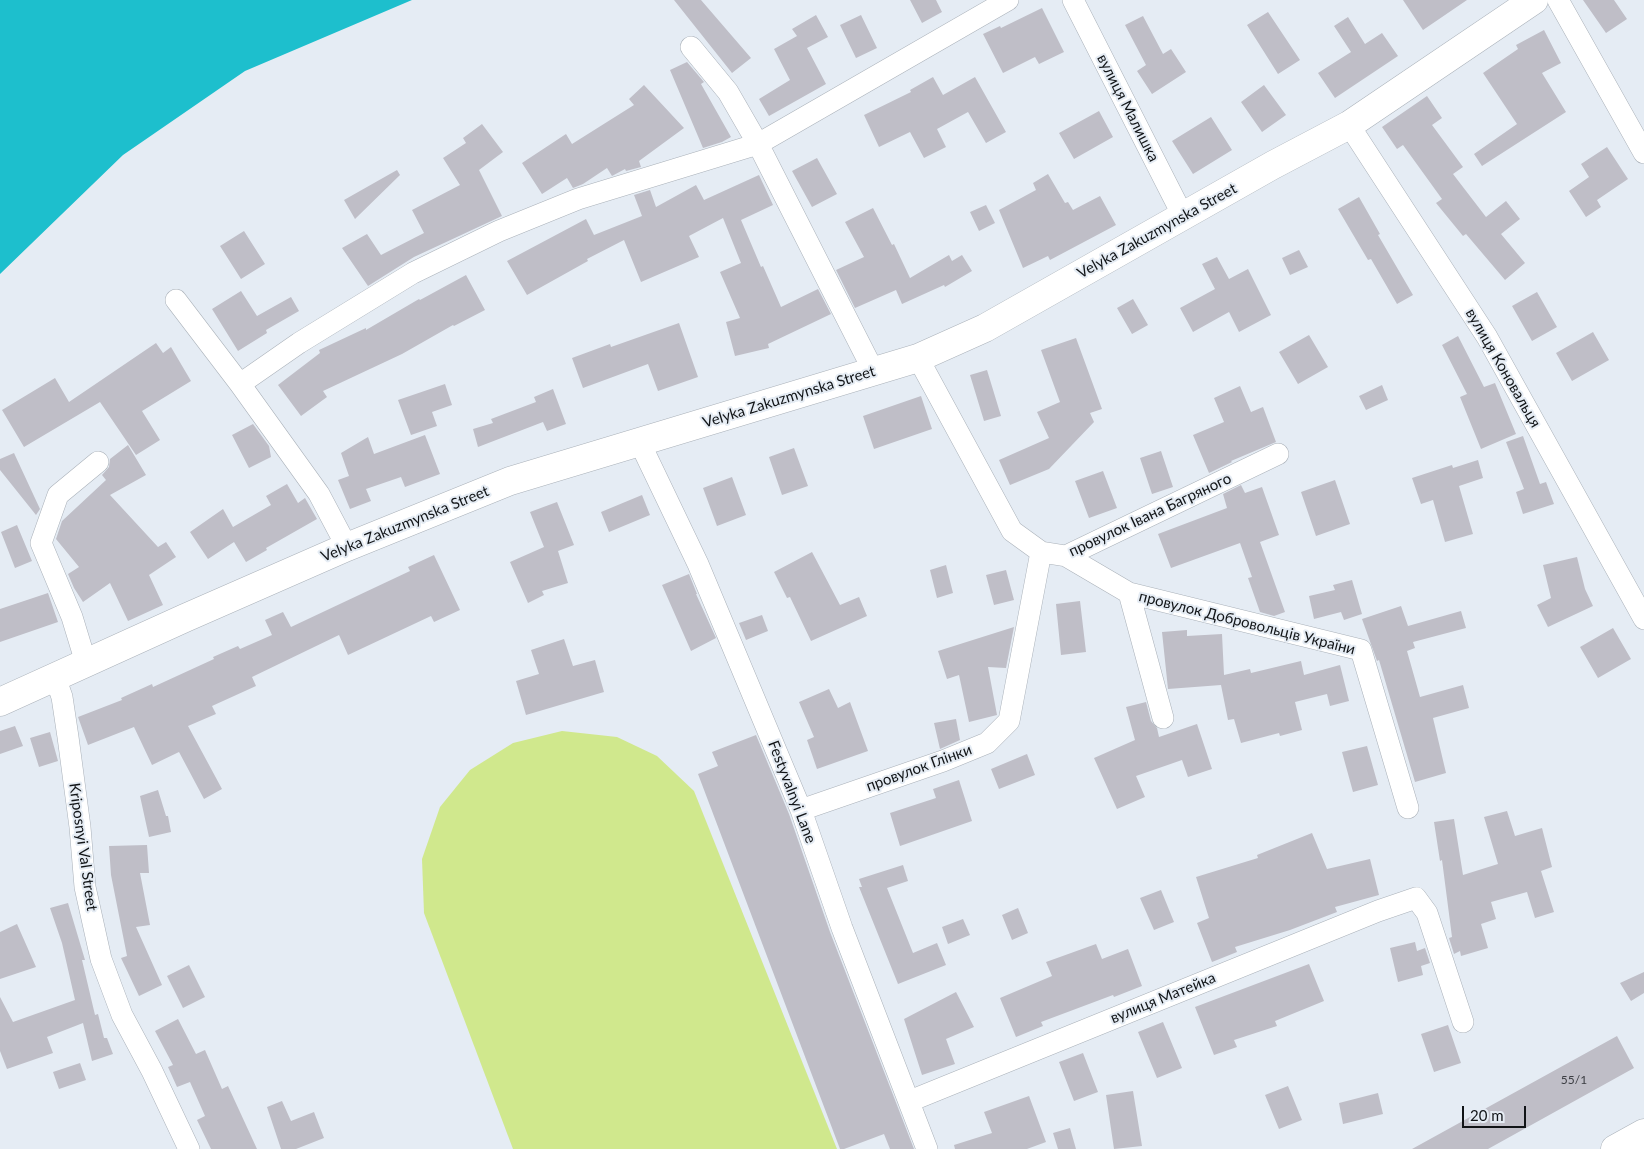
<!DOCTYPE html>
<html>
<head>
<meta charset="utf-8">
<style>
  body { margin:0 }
  #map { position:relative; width:1644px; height:1149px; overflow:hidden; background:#e5ecf4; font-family:Lato,sans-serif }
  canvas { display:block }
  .scale { position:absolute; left:1462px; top:1106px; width:64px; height:22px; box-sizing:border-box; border:2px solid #111417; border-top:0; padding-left:6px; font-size:15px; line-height:18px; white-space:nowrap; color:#111417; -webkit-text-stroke:4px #e5ecf4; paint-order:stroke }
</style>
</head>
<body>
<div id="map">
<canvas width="1644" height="1149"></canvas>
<div class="scale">20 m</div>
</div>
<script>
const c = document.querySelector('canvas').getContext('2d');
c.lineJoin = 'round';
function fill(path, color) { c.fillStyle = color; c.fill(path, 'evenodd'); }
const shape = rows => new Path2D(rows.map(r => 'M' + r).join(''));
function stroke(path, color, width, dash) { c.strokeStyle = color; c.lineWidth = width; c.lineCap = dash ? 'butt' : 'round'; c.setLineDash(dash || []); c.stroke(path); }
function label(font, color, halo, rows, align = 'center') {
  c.font = font + ' Lato,sans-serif'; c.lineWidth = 4; c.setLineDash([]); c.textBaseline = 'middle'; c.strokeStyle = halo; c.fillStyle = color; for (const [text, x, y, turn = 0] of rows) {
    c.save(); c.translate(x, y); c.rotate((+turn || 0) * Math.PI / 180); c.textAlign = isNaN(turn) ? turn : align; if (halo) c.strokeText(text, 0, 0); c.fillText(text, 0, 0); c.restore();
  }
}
fill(shape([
  [562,731,617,737,657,756,694,791,837,1149,513,1149,424,913,422,859,440,807,470,770,513,743]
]), '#d0e88d');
fill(shape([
  [0,0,412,0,245,71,123,155,0,274]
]), '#1dbfcd');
fill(shape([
  [674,0,701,0,751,58,732,73],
  [910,0,936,0,942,12,922,23],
  [1403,0,1467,0,1423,30],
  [1583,0,1614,0,1627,19,1606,33],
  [1042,8,1064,52,1039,64,1035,57,1003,73,983,34,1000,26,1001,28],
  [1268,12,1300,60,1278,74,1247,25],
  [816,15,828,37,807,48,826,84,769,116,759,99,790,80,774,49,797,36,792,29],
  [861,15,877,48,856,58,840,25],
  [1143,16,1163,54,1171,49,1186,72,1152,94,1137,71,1146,65,1125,25],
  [1348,17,1365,44,1382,33,1398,56,1335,98,1318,73,1351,52,1334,26],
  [1544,30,1561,63,1542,73,1566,112,1482,166,1474,154,1517,124,1483,73,1518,49,1516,45],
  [687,62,704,82,701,84,731,137,722,142,703,148,670,70],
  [933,77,943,95,975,77,1006,132,986,143,968,112,937,129,946,147,924,158,910,132,879,147,864,115,911,92,910,90],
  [644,85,684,128,639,161,641,167,626,171,625,169,612,176,607,168,583,184,573,188,567,178,542,194,522,163,566,134,572,144,634,105,629,99],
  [1264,85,1286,115,1262,132,1241,102],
  [1427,96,1442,118,1432,125,1463,167,1453,174,1486,217,1506,201,1520,219,1501,234,1525,263,1505,280,1466,234,1463,236,1436,203,1442,199,1403,145,1397,149,1382,127],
  [1099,111,1113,137,1074,159,1059,133],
  [1211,117,1232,150,1193,174,1172,141],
  [482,124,503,152,479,170,502,216,414,257,368,286,342,248,367,234,381,255,424,233,412,210,460,185,443,158,466,143,463,138],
  [1607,147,1628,179,1597,200,1601,207,1586,217,1569,191,1589,177,1581,164],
  [817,158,837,194,812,207,792,171],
  [397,170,400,175,355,219,344,200],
  [1048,174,1065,203,1068,202,1073,210,1100,196,1116,225,1050,260,1048,256,1023,268,999,210,1036,190,1033,183],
  [759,175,773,205,741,220,761,267,763,266,781,307,818,289,831,314,768,344,769,348,735,356,726,322,740,318,720,272,741,263,723,218,689,236,699,257,641,282,624,240,587,259,588,261,527,295,507,261,586,219,594,235,642,216,634,195,650,190,656,207,696,185,704,200],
  [1359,197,1380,234,1378,235,1413,295,1397,304,1371,259,1368,260,1338,209],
  [986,205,995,223,979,231,970,212],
  [873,208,892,245,894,244,910,278,949,255,952,261,962,255,972,271,945,287,944,285,902,304,896,290,855,308,836,270,864,257,845,222],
  [244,231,265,264,241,279,220,246],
  [1299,250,1308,267,1290,275,1282,258],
  [1217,257,1229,279,1248,269,1271,315,1239,332,1229,312,1193,332,1180,308,1215,289,1202,264],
  [466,275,485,310,454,326,453,325,402,354,323,391,327,397,301,416,278,385,320,353,319,350,366,328,366,330,419,299,420,300],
  [241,291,257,316,291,297,299,311,266,330,267,333,238,351,212,309],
  [1537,292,1557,327,1532,341,1512,306],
  [1133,299,1148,325,1132,334,1117,308],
  [679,323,698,377,658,391,648,364,583,388,572,358,610,344,611,347],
  [1593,332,1609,360,1572,381,1556,353],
  [1309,335,1328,367,1298,384,1279,352],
  [1458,336,1484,387,1495,383,1516,434,1481,449,1460,397,1467,394,1442,345],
  [1076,338,1102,409,1090,413,1094,422,1049,469,1010,485,999,460,1049,438,1037,412,1060,402,1041,350],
  [156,343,163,353,171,347,191,381,142,411,160,440,136,455,100,402,24,447,2,410,55,378,69,402],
  [987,370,1001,416,984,421,970,375],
  [445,384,452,405,432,412,437,426,411,435,398,400],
  [1382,385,1388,400,1366,410,1359,396],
  [1240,386,1251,412,1263,407,1276,442,1231,461,1232,462,1209,473,1193,435,1224,422,1214,398],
  [553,389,566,424,547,431,543,422,478,447,473,429,493,423,491,419,536,402,534,397],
  [921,396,932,429,874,449,863,416],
  [253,424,269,446,271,457,249,468,232,435],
  [425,435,440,474,405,487,401,477,366,489,371,501,350,509,338,480,349,476,341,453,368,437,374,454],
  [1523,436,1540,484,1546,482,1554,504,1523,514,1516,492,1524,489,1506,442],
  [128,445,146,475,110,495,158,547,166,542,176,557,149,575,163,605,128,621,110,583,83,602,74,588,68,574,79,567,56,539,62,521,106,480,102,475,109,467,110,459],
  [794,448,808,486,782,495,769,457],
  [1161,451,1173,487,1152,494,1140,458],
  [14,453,40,509,36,515,0,470,0,459],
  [1478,460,1483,478,1459,486,1473,534,1445,542,1433,500,1421,504,1412,478,1452,465,1453,468],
  [1103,471,1117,508,1089,518,1075,481],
  [732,477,746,515,717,526,703,488],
  [1335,480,1350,524,1316,536,1301,492],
  [287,484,298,503,305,498,317,519,266,548,267,550,246,562,234,542,208,559,190,532,223,509,233,527,271,505,266,496],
  [1241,485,1245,493,1262,487,1279,535,1260,542,1285,612,1274,616,1260,612,1248,578,1252,577,1240,543,1171,568,1158,534,1227,508,1223,494],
  [642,495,650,515,609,532,601,512],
  [557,502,574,545,558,551,568,583,542,591,544,595,528,603,510,562,544,547,530,512],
  [17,525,32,561,15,568,1,532],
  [812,552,840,605,859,597,867,616,811,641,790,597,787,598,774,572],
  [434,555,460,610,434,622,431,616,348,655,339,635,252,677,256,686,212,706,216,714,188,726,222,789,204,799,179,752,152,765,134,727,88,745,78,717,122,700,121,698,152,684,153,687,214,659,213,657,238,646,240,649,272,635,265,620,283,612,291,627,410,571,408,567],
  [1577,557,1585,589,1593,606,1548,627,1537,605,1551,598,1543,565],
  [946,565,953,593,937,598,930,570],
  [1006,570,1014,600,994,605,986,575],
  [689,574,697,594,696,594,716,638,691,651,662,585],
  [1352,580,1362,614,1344,620,1341,612,1314,619,1309,596,1335,590,1333,585],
  [48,593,58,622,0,642,0,609],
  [1080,601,1086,652,1061,655,1056,604],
  [1401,606,1408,626,1461,611,1466,628,1413,642,1415,648,1407,651,1420,697,1463,685,1469,708,1433,718,1446,773,1415,782,1379,660,1377,661,1362,619],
  [762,615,768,631,746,640,739,623],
  [1014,627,1006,668,988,667,997,715,969,722,959,675,947,679,938,651],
  [1613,628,1631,659,1598,678,1580,647],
  [1187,630,1187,636,1222,634,1224,675,1250,669,1251,673,1301,661,1304,675,1340,665,1349,701,1330,706,1327,694,1295,702,1302,730,1280,736,1279,733,1241,743,1234,719,1228,720,1221,685,1168,689,1162,632],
  [564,639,573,666,595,660,604,692,526,715,516,681,539,674,531,650],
  [829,689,838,708,850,702,868,751,817,769,807,740,814,737,799,702],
  [1146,702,1151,721,1157,728,1159,737,1197,724,1212,769,1188,777,1182,760,1136,776,1145,797,1117,809,1094,758,1135,740,1126,707],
  [956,719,960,740,940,749,934,723],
  [15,726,23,746,0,754,0,731],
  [50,732,58,761,39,767,30,738],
  [756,735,789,814,830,932,914,1149,890,1149,884,1134,844,1149,840,1149,698,774,718,766,712,752],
  [1367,746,1378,785,1353,792,1342,752],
  [1027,754,1035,775,999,789,991,769],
  [959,780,972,821,900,846,890,813,936,798,933,789],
  [158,790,166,816,168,816,171,832,149,837,140,796],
  [1507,811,1515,836,1542,828,1552,867,1541,871,1554,912,1535,918,1527,892,1491,902,1496,919,1481,924,1488,948,1461,956,1460,951,1454,954,1449,938,1452,937,1442,860,1440,861,1434,822,1454,819,1463,875,1498,864,1484,817],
  [1312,833,1327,869,1370,859,1379,895,1335,907,1337,912,1290,930,1235,947,1237,952,1212,962,1197,923,1209,918,1196,877,1258,858,1257,855],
  [147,845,149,873,140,873,150,925,136,927,162,985,139,996,121,958,127,956,111,875,109,846],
  [903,865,908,881,887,888,913,953,937,943,946,965,898,984,859,887,862,887,859,879],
  [1161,890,1174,922,1154,930,1140,898],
  [68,903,85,960,82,960,95,1015,98,1014,104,1038,107,1038,113,1054,92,1061,83,1023,47,1037,53,1053,7,1069,0,1051,0,997,13,1022,75,1000,62,943,50,908],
  [1018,908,1028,933,1012,940,1002,915],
  [963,919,970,935,948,944,942,927],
  [17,924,36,967,0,979,0,932],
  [1415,942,1417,951,1425,948,1430,963,1421,966,1423,975,1398,982,1390,948],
  [1096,944,1102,959,1128,949,1142,986,1114,997,1113,995,1041,1022,1043,1026,1016,1037,1000,998,1052,976,1046,962],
  [1309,964,1324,1001,1275,1021,1277,1026,1234,1040,1237,1047,1214,1055,1195,1007],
  [189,965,205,997,183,1008,167,976],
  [1644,972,1644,993,1631,1001,1620,983],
  [956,992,974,1027,946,1039,955,1064,922,1075,904,1019],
  [178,1019,196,1054,205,1050,222,1089,228,1086,257,1149,211,1149,197,1120,205,1116,190,1082,177,1087,168,1067,173,1065,155,1031],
  [1163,1022,1182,1068,1157,1078,1138,1032],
  [1448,1025,1461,1063,1434,1072,1421,1034],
  [1617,1036,1634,1068,1488,1149,1412,1149],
  [1083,1053,1098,1092,1074,1101,1059,1062],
  [80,1063,86,1080,59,1089,53,1072],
  [1288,1086,1302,1120,1279,1129,1265,1095],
  [1133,1091,1142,1146,1114,1149,1106,1095],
  [1378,1093,1383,1114,1343,1124,1339,1103],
  [1029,1096,1046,1142,1027,1149,955,1149,954,1145,992,1133,984,1112],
  [282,1101,291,1121,314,1112,324,1138,296,1149,281,1149,267,1107],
  [1070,1128,1076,1149,1058,1149,1053,1133]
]), '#bfbec7');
const minor = shape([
  [1073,0,1183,216],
  [1558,0,1644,153],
  [691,47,728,92,758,144,874,372],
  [1349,125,1487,337,1644,619],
  [176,300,240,384,319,494,347,547],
  [918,358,1012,531,1041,552,1066,556,1278,454],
  [240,384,299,343,413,273,499,231,578,199,758,144,1008,0],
  [640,443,698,564,801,810,842,928,927,1149],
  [1066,556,1129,593],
  [86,663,72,617,41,543,58,495,98,462],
  [55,677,62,697,68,737,80,827,85,887,101,959,122,1015,152,1071,189,1149],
  [1163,718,1129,593,1361,650,1408,808],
  [801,810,943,761,987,743,1009,721,1041,552],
  [910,1101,1378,911,1416,898,1427,913,1463,1022]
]);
const tertiary = shape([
  [0,702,185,618,347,547,510,481,918,358,985,328,1273,165,1349,125,1534,0]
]);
const secondary = shape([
  [1615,1149,1644,1133]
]);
stroke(minor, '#aab1b9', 22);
stroke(tertiary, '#aab1b9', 29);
stroke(secondary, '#aab1b9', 29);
stroke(minor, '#fff', 21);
stroke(tertiary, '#fff', 28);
stroke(secondary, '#fff', 28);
label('12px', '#3c3e43', null, [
  ["55/1",1574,1080]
]);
label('15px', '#111417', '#e5ecf4', [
  ["вулиця Малишка",1128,108,63],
  ["Velyka Zakuzmynska Street",1157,231,-29],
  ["вулиця Коновальця",1503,368,60],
  ["Velyka Zakuzmynska Street",789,397,-17],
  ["провулок Івана Багряного",1150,515,-25],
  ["Velyka Zakuzmynska Street",405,524,-22],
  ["провулок Добровольців України",1247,623,14],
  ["провулок Глінки",919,768,-20],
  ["Festyvalnyi Lane",792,792,69],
  ["Kriposnyi Val Street",83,847,82],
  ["вулиця Матейка",1163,998,-22]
]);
</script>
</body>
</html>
